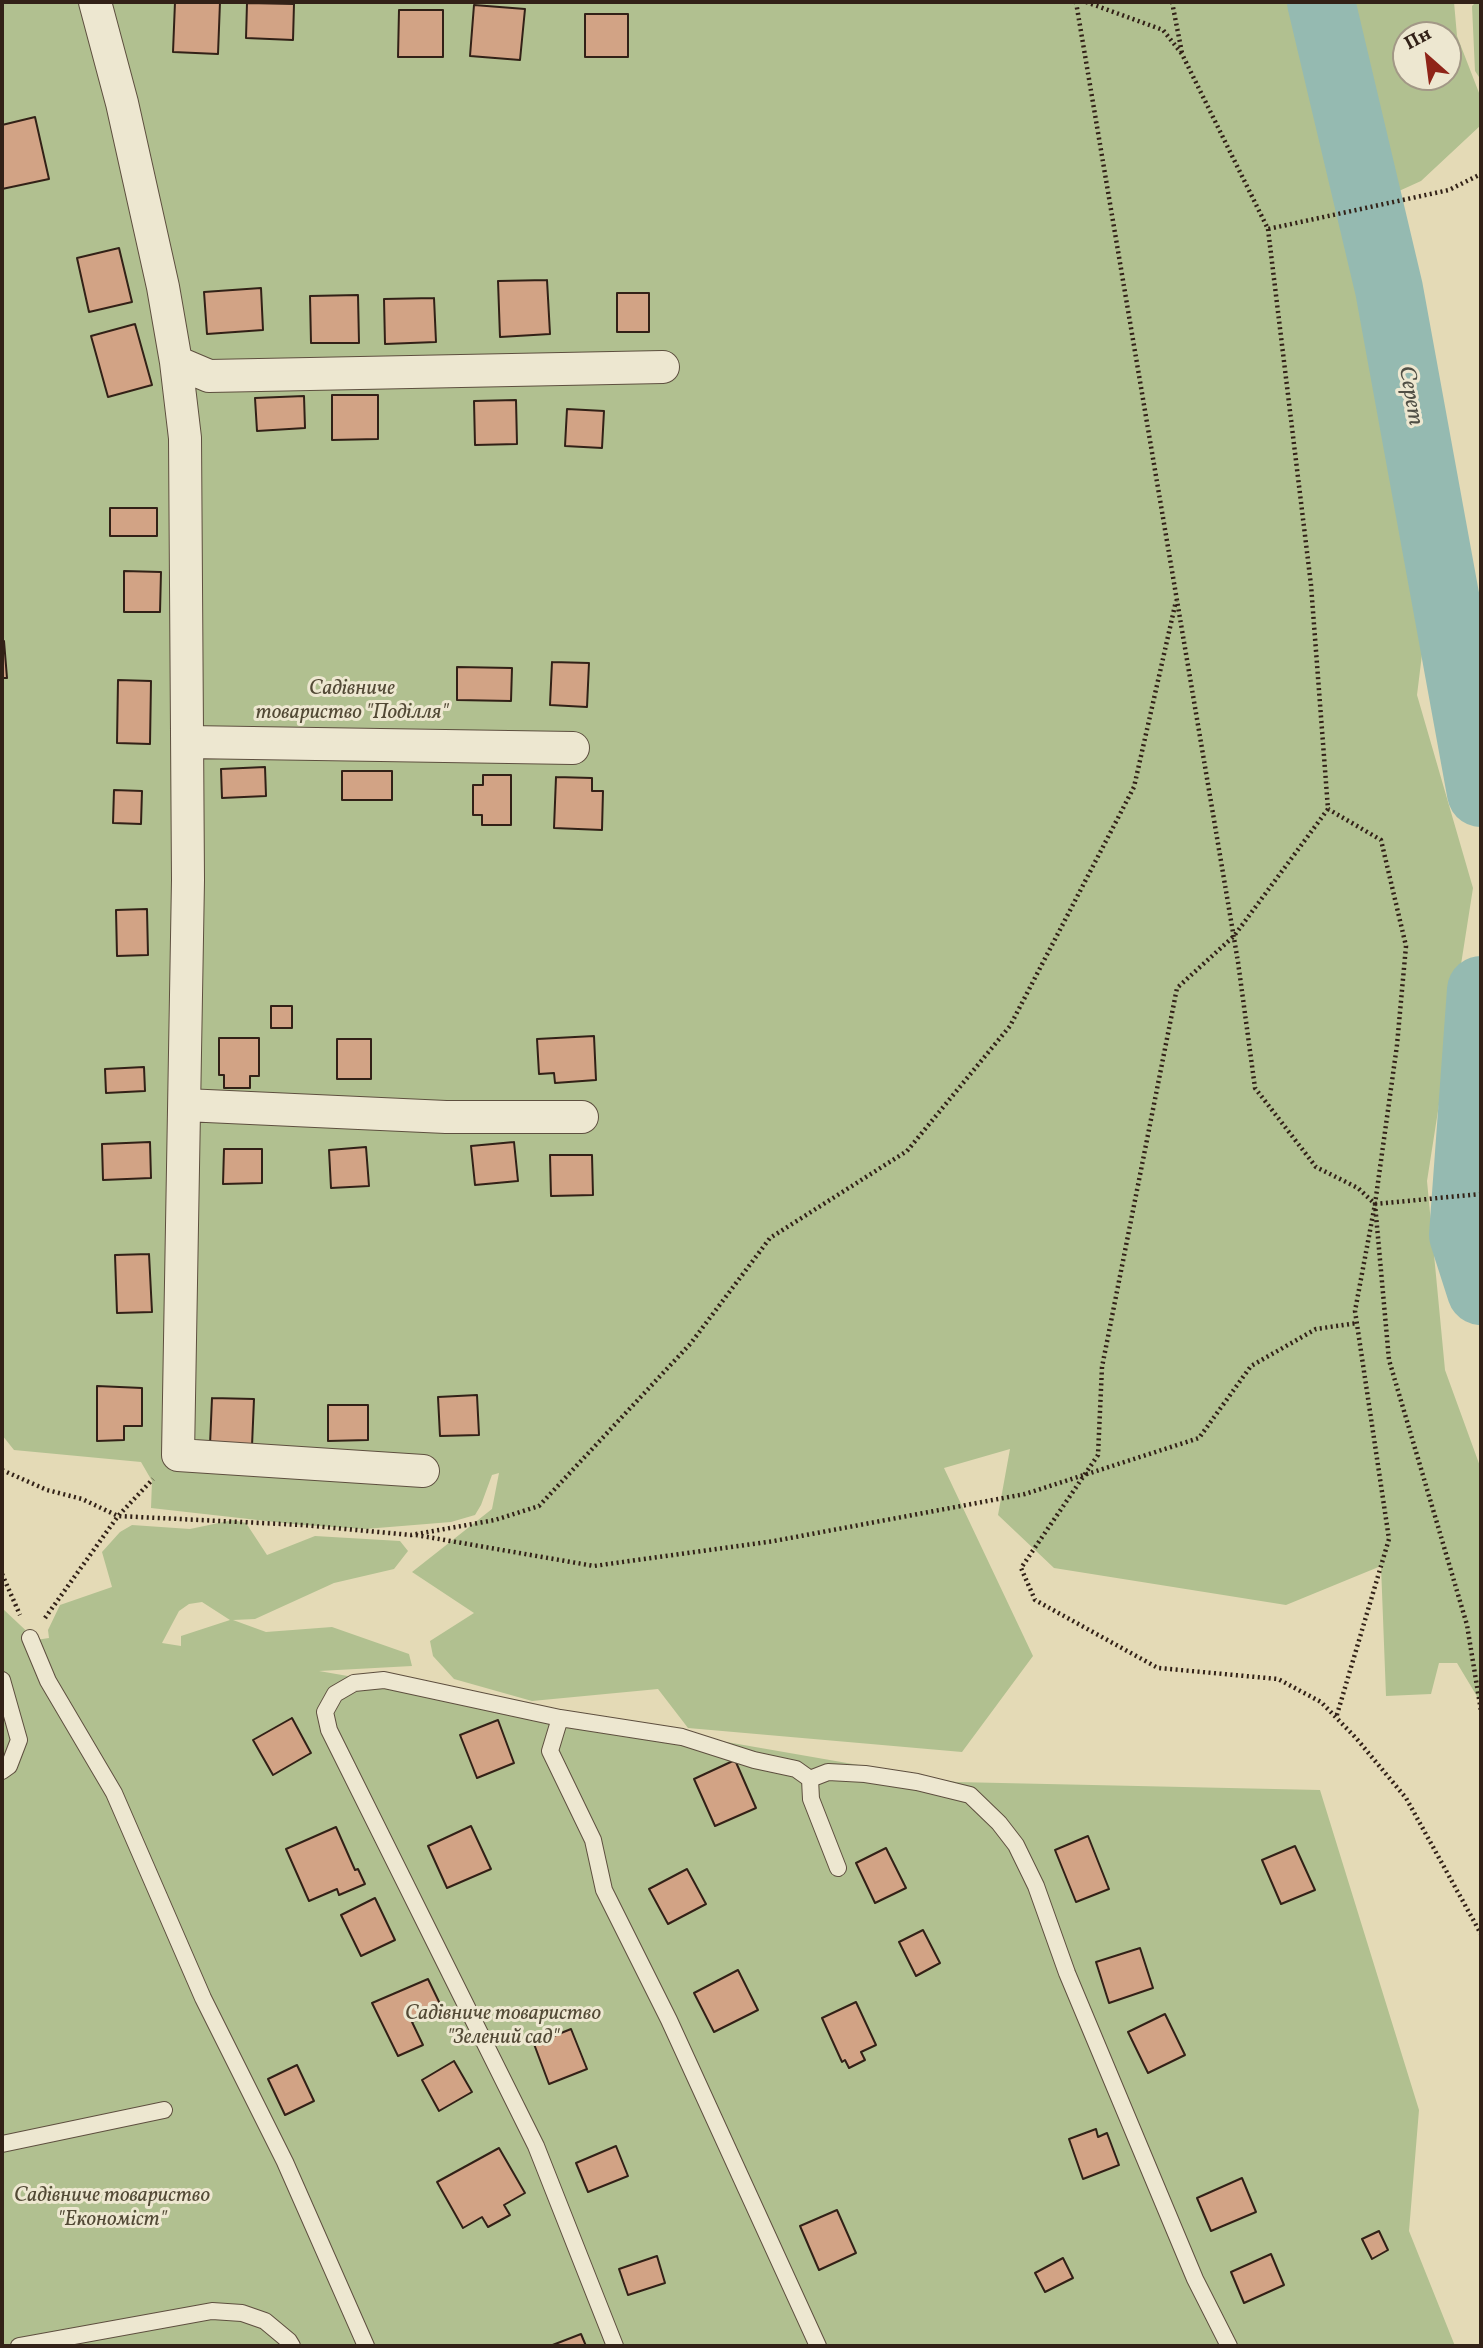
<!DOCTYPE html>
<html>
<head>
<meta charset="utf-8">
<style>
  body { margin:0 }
  #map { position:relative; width:1483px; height:2348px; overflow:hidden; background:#e4dab6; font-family:Vollkorn,serif }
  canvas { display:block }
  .frame { position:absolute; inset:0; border:4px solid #322117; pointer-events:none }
  .north { position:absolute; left:1392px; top:21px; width:70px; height:70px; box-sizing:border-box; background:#ede7d0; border:2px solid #a29886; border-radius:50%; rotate:332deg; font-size:19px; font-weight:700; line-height:28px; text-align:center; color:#322117 }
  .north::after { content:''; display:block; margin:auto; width:24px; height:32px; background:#8f2418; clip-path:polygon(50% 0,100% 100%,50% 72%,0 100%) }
</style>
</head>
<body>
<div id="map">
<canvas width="1483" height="2348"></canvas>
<div class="frame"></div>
<div class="north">Пн</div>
</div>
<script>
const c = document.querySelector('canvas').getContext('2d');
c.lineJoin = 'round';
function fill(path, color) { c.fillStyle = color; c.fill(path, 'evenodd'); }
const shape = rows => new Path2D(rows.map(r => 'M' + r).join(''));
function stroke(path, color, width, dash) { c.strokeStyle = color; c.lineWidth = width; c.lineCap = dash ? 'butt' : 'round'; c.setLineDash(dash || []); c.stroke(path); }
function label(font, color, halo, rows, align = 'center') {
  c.font = font + ' Vollkorn,serif'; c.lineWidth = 6; c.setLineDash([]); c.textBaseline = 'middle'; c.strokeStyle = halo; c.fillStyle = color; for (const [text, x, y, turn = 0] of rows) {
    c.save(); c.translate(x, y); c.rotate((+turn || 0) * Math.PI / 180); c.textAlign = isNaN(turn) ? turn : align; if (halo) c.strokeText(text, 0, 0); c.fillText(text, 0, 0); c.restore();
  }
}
fill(shape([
  [2,2,1290,2,1429,557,1432,573,1417,695,1473,888,1427,1181,1445,1370,1481,1469,1481,1703,1457,1663,1439,1663,1431,1694,1386,1696,1381,1566,1286,1605,1054,1568,998,1515,1010,1449,944,1468,1033,1656,962,1752,688,1728,658,1689,532,1701,454,1679,433,1656,430,1641,474,1613,412,1572,492,1509,499,1473,492,1475,481,1505,475,1515,451,1522,365,1529,302,1525,151,1508,152,1481,141,1462,14,1450,2,1435],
  [1334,2,1454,2,1457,36,1481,98,1481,125,1421,181,1399,191,1387,188,1350,158,1344,134,1352,101,1339,82,1338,70,1354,34,1338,15],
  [1406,35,1448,35,1448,77,1406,77],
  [1476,2,1481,2,1481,80,1475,71,1472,6],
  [233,1520,246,1523,267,1555,315,1536,400,1541,408,1551,394,1569,334,1583,255,1619,233,1620,266,1632,332,1627,409,1654,412,1666,319,1671,956,1782,1320,1790,1419,2110,1409,2231,1455,2346,2,2346,2,1608,36,1640,49,1638,48,1630,60,1605,112,1587,102,1552,120,1532,132,1525,190,1529],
  [202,1602,230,1620,181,1636,181,1646,162,1643,179,1611,189,1604]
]), '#b1c090');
stroke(shape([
  [1321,2,1389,289,1481,793],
  [1481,990,1463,1235,1481,1291]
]), '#95bab1', 68);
const building = shape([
  [175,2,220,2,218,54,173,52,175,2],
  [247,3,294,4,293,40,246,38,247,3],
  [474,5,525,9,520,60,470,56,474,5],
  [399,10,443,10,443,57,398,57,399,10],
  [585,14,628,14,628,57,585,57,585,14],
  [35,117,49,179,2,189,2,125,35,117],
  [119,248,132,302,89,312,77,258,119,248],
  [547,280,550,334,500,337,498,281,547,280],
  [261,288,263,330,207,334,204,292,261,288],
  [617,293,649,293,649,332,617,332,617,293],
  [358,295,359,343,311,343,310,296,358,295],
  [434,298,436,342,385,344,384,299,434,298],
  [135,324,152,385,108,397,91,336,135,324],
  [332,395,378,395,378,439,332,440,332,395],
  [304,396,305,428,257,431,255,398,304,396],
  [516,400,517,444,475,445,474,401,516,400],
  [567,409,604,411,602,448,565,446,567,409],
  [110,508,157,508,157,536,110,536,110,508],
  [124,571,161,572,160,612,124,612,124,571],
  [2,641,4,641,7,678,2,678,2,641],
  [552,662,589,663,587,707,550,705,552,662],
  [457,667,512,668,511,701,457,700,457,667],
  [118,680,151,681,150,744,117,743,118,680],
  [265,767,266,796,222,798,221,769,265,767],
  [342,771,392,771,392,800,342,800,342,771],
  [483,775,511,775,511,825,482,825,482,815,473,815,473,785,483,785,483,775],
  [556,777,592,778,592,791,603,791,602,830,554,828,556,777],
  [114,790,142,791,141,824,113,823,114,790],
  [147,909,148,955,117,956,116,910,147,909],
  [271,1006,292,1006,292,1028,271,1028,271,1006],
  [594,1036,596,1080,555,1083,554,1073,539,1074,537,1039,594,1036],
  [219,1038,259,1038,259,1076,250,1076,250,1088,224,1088,224,1075,219,1075,219,1038],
  [337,1039,371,1039,371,1079,337,1079,337,1039],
  [144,1067,145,1091,106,1093,105,1069,144,1067],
  [150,1142,151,1178,103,1180,102,1144,150,1142],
  [514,1142,518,1181,475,1185,471,1146,514,1142],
  [366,1147,369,1186,331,1188,329,1150,366,1147],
  [224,1149,262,1149,262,1183,223,1184,224,1149],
  [550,1155,592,1155,593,1195,551,1196,550,1155],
  [149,1254,152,1312,117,1313,115,1255,149,1254],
  [97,1386,142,1388,142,1426,124,1426,124,1440,97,1441,97,1386],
  [477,1395,479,1435,440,1436,438,1397,477,1395],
  [212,1398,254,1399,252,1446,210,1445,212,1398],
  [328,1405,368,1405,368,1440,328,1441,328,1405],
  [292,1718,311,1753,273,1775,253,1740,292,1718],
  [498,1720,514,1763,477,1778,460,1735,498,1720],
  [735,1760,756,1808,715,1826,694,1779,735,1760],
  [471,1826,491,1869,447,1888,428,1846,471,1826],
  [336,1827,355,1870,358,1869,365,1884,339,1895,337,1889,309,1901,286,1849,336,1827],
  [1088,1836,1109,1889,1076,1902,1055,1850,1088,1836],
  [1295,1846,1315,1890,1281,1904,1262,1860,1295,1846],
  [886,1848,906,1888,875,1903,856,1863,886,1848],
  [687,1869,706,1904,668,1924,649,1889,687,1869],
  [375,1898,395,1940,361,1956,341,1915,375,1898],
  [923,1930,940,1963,916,1976,899,1942,923,1930],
  [1140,1948,1153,1988,1109,2003,1096,1962,1140,1948],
  [738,1970,758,2010,714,2032,694,1993,738,1970],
  [428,1979,442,2008,412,2022,423,2045,398,2056,372,2003,428,1979],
  [856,2002,876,2045,861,2052,865,2060,849,2068,845,2060,842,2062,822,2018,856,2002],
  [1165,2014,1185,2055,1148,2073,1128,2032,1165,2014],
  [571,2029,587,2069,549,2084,534,2044,571,2029],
  [454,2061,472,2092,439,2111,422,2080,454,2061],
  [297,2065,314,2101,285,2115,268,2079,297,2065],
  [1096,2129,1098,2137,1107,2133,1119,2165,1083,2179,1069,2139,1096,2129],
  [616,2146,628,2176,588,2192,576,2163,616,2146],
  [499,2148,525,2193,504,2205,510,2215,488,2227,482,2217,463,2228,437,2182,499,2148],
  [1242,2178,1256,2212,1211,2231,1197,2198,1242,2178],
  [837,2210,856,2253,819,2270,800,2226,837,2210],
  [1379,2231,1388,2250,1372,2259,1362,2239,1379,2231],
  [1271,2254,1284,2285,1244,2303,1231,2272,1271,2254],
  [657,2256,665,2283,628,2295,619,2269,657,2256],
  [1063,2258,1073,2278,1045,2292,1035,2273,1063,2258],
  [581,2334,586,2346,550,2346,581,2334]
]);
fill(building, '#d2a385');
stroke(building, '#322117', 2);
const service = shape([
  [30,1638,48,1681,114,1793,203,1998,285,2162,366,2346],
  [2,1680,19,1740,9,1766,2,1771],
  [560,1718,550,1751,593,1840,604,1890,669,2020,818,2346],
  [810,1779,828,1772,865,1774,917,1782,970,1795,999,1823,1016,1845,1036,1886,1067,1973,1195,2279,1229,2346],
  [810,1779,811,1799,838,1868],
  [2,2144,164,2110],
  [19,2346,212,2311,242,2313,265,2321,289,2341,292,2346],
  [615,2346,536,2146,329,1730,325,1712,335,1694,354,1683,384,1680,560,1718,682,1737,754,1760,796,1769,810,1779]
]);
const minor = shape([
  [95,2,122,103,163,287,176,362,185,438,188,880,178,1455,423,1471],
  [176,362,209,376,663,367],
  [188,742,573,748],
  [185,1105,446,1117,582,1117]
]);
stroke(service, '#5e4f3f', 18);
stroke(minor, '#5e4f3f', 34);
stroke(shape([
  [1076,2,1238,962,1255,1088,1316,1167,1358,1188,1375,1204,1389,1360,1467,1625,1481,1711],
  [1086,2,1163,30,1182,54,1268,229,1449,190,1481,174],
  [1172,2,1182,53],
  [1268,229,1311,585,1328,809,1381,840,1406,946,1397,1045,1375,1204,1355,1311,1389,1539,1336,1718],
  [1328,809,1234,936,1177,988,1102,1367,1098,1455,1021,1568,1035,1600,1158,1668,1278,1679,1321,1702,1356,1738,1406,1798,1481,1934],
  [1375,1204,1481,1194],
  [2,1470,47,1490,82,1499,118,1516,302,1525,411,1535,495,1520,539,1506,691,1343,770,1238,907,1151,1010,1026,1134,787,1176,601],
  [416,1535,594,1566,774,1541,1025,1494,1199,1438,1251,1366,1316,1329,1357,1323],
  [2,1574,20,1615],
  [45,1618,118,1516,153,1479]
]), '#322117', 4.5, [2, 3.5]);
stroke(service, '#ede7d0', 16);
stroke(minor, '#ede7d0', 32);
label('italic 21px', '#524935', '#ede7d0', [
  ["Садівниче",352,690],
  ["товариство \"Поділля\"",352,714],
  ["Садівниче товариство",503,2015],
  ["\"Зелений сад\"",503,2039],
  ["Садівниче товариство",112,2197],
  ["\"Економіст\"",112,2221]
]);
label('italic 23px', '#504f45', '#ede7d0', [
  ["Серет",1409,396,80]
]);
</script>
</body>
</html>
